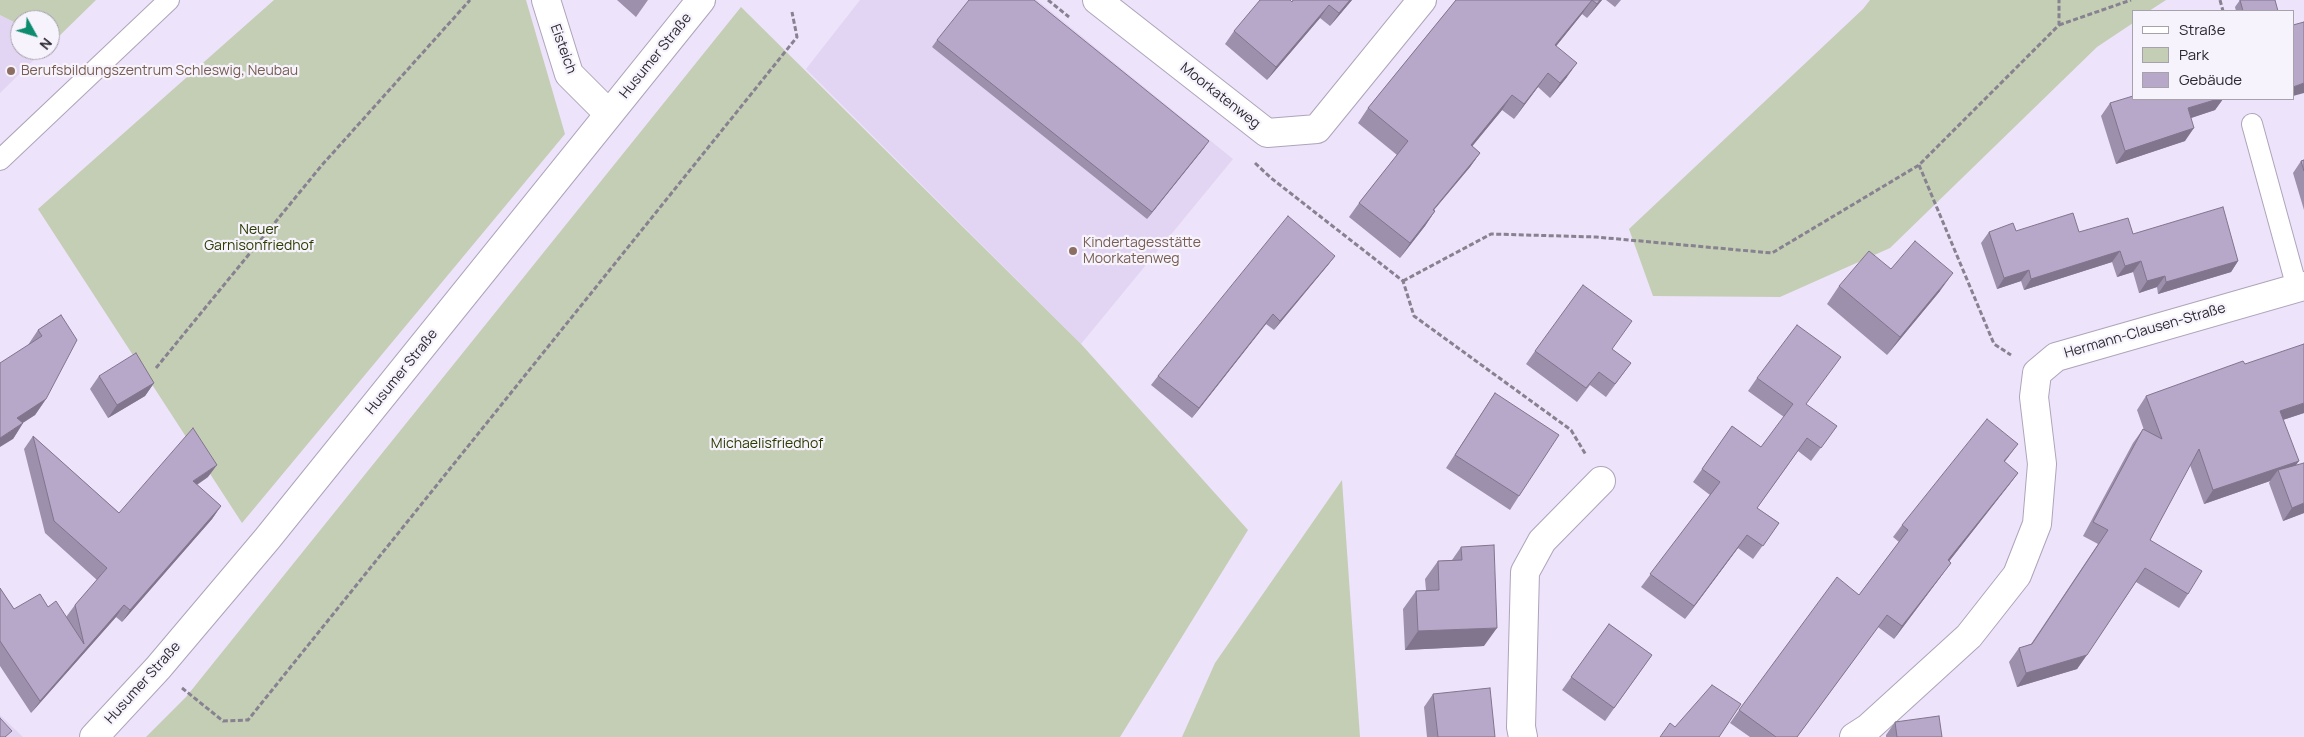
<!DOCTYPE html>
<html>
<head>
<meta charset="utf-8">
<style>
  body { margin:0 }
  #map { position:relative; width:2304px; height:737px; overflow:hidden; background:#ede3fa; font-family:Manrope,sans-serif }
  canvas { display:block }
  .legend { position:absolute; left:2132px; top:10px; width:162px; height:90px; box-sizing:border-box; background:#f7f3fc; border:1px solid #a6a2ab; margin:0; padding:6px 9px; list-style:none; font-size:15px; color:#2c2931 }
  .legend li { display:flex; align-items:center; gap:10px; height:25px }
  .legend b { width:25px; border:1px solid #a6a2ab }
  .north { position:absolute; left:10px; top:10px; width:50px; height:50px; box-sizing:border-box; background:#f7f3fc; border:1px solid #a6a2ab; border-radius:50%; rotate:129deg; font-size:14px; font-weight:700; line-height:20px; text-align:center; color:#2c2931 }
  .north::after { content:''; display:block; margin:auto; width:18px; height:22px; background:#0c8b6f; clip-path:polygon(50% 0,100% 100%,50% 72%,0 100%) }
</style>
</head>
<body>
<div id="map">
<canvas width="2304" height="737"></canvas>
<ul class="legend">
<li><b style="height:6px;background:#fff"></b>Straße</li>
<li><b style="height:14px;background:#c3ceb5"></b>Park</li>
<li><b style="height:14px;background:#b7a7c9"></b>Gebäude</li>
</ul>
<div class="north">N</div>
</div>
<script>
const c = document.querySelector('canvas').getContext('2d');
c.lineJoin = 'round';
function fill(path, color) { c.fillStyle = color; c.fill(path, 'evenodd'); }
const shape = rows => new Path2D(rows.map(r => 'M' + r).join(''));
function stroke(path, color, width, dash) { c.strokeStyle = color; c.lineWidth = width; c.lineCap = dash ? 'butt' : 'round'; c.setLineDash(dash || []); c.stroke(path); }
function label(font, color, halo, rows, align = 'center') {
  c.font = font + ' Manrope,sans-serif'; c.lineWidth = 4.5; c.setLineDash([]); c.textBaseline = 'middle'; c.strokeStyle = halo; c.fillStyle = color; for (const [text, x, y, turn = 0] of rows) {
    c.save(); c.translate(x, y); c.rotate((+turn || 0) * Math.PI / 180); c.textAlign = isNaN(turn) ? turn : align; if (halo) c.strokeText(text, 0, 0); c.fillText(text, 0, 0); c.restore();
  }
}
fill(shape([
  [860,0,1037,0,1233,159,1081,344,806,69],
  [0,15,20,25,20,50,44,50,0,93],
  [0,715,23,737,0,737]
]), '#e2d5f3');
fill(shape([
  [0,0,96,0,53,42,50,41,50,20,20,20,20,25,0,15],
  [274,0,526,0,565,134,242,523,38,209],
  [1870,0,2166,0,2149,11,2133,11,2133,23,2097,47,1890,248,1780,297,1653,296,1629,229,1863,9],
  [741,7,1081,344,1248,530,1120,737,146,737,186,697],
  [1342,480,1360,737,1182,737,1215,663]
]), '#c3ceb5');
const service = shape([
  [2252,124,2297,288],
  [0,160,169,0]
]);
const minor = shape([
  [546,0,569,74,609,114],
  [1097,0,1267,133,1317,129,1422,0],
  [94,737,158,668,267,539,701,0],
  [1523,737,1521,727,1525,572,1542,541,1601,481],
  [1854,737,1868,728,1969,636,2017,575,2037,524,2042,464,2034,397,2037,373,2056,357,2304,286]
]);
stroke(service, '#aea4ba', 22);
stroke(minor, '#aea4ba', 30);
stroke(shape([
  [1048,0,1069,17],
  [2220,0,2223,11],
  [2059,25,2131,0],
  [1255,163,1271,178,1403,281,1414,316,1571,430,1586,455],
  [1919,165,1994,344,2011,355],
  [1403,281,1491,234,1596,237,1772,253,1919,165,2059,25,2059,0],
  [156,368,322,165,470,0],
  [182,688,223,721,248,720,797,37,792,12]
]), '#878190', 3, [5, 2.5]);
stroke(service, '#fff', 20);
stroke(minor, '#fff', 28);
fill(shape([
  [617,0,648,0,636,17],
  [1293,0,1352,0,1330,26,1320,18,1267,80,1225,44,1234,31,1292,2],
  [1456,0,1602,0,1587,18,1582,14,1556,46,1567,77,1550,98,1538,87,1514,119,1502,110,1472,146,1480,153,1470,167,1434,210,1435,211,1425,226,1400,258,1349,217,1359,203,1397,155,1358,123,1368,108],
  [1606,0,1621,0,1615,7],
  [2240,0,2278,11,2236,11,2235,7],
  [937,40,1204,148,1147,219,932,47],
  [2133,99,2223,99,2215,110,2191,118,2185,141,2116,164,2101,116,2110,103],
  [2304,160,2304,210,2293,173,2301,161],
  [1989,232,2079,232,2133,234,2238,261,2231,272,2158,294,2157,287,2139,293,2133,272,2117,277,2112,262,2024,290,2021,281,1997,289,1981,243],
  [1335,256,1328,265,1274,330,1266,324,1192,418,1151,385,1158,376],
  [1891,269,1940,291,1887,355,1827,304,1839,286],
  [61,315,46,399,35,415,23,423,13,439,28,345,38,330],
  [1612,349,1631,363,1606,397,1590,385,1577,402,1526,364,1535,351],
  [2245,364,2304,413,2283,420,2296,465,2304,513,2283,521,2269,483,2270,481,2204,504,2190,465,2150,540,2188,594,2179,608,2136,582,2077,669,2017,687,2009,662,2019,648,2031,644,2098,544,2083,536,2133,443,2143,429,2144,430,2137,410,2146,396],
  [99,376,154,383,145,396,108,418,90,389],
  [1757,378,1837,426,1811,461,1798,451,1757,508,1779,523,1753,559,1738,548,1685,619,1641,587,1710,495,1693,482,1732,426,1761,447,1784,417,1748,391],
  [1495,393,1519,496,1510,510,1446,468],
  [33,436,119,513,208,477,197,485,221,506,212,519,122,622,116,617,31,713,0,666,0,588,14,609,48,607,66,617,75,605,97,580,45,533,24,449],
  [2009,456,2004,462,2018,473,2009,485,1949,561,1942,575,1894,639,1878,627,1797,737,1750,737,1730,723,1739,710,1859,595,1899,542,1893,537,1902,525],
  [1461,547,1484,646,1405,650,1403,609,1416,591,1426,590,1425,579,1438,561,1452,560],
  [1609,624,1652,655,1605,721,1562,690],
  [1433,694,1495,737,1427,737,1424,707],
  [1895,722,1942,737,1886,737,1886,735]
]), '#9d90ad');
fill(shape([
  [1350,0,1352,0,1330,26,1339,13],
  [1592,0,1582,14,1545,60,1555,45],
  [1600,0,1602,0,1587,18,1597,4],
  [1329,5,1320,18,1267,80,1276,67],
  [1577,63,1567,77,1550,98,1560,83],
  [1548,73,1538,87,1514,119,1524,104],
  [2304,83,2304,93,2293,96,2293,87],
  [1512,95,1502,110,1461,160,1471,145],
  [2218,99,2223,99,2215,110,2179,122,2188,108],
  [2194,128,2185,141,2116,164,2125,151],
  [1209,141,1204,148,1147,219,1152,212],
  [1480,153,1470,167,1422,224,1433,210],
  [1435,211,1425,226,1400,258,1410,243],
  [2120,251,2112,262,2024,290,2031,279],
  [1335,256,1328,265,1274,330,1280,321],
  [2141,261,2133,272,2117,277,2125,266],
  [2238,261,2231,272,2158,294,2166,282],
  [2029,270,2021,281,1997,289,2004,278],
  [1953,273,1940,291,1887,355,1900,337],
  [2165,276,2157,287,2139,293,2147,281],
  [1273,314,1266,324,1192,418,1199,408],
  [154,383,145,396,108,418,117,405],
  [46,399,35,415,6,433,17,418],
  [2304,403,2304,413,2270,424,2280,411],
  [23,423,13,439,0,447,0,438],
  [2018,444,2009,456,1995,474,2004,461],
  [2299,461,2289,475,2278,470,2270,481,2204,504,2213,490],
  [217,465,208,477,184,493,193,481],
  [2018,473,2009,485,1940,573,1948,560],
  [2304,503,2304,513,2283,521,2292,508],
  [221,506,212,519,122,622,130,610],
  [1747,535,1738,548,1685,619,1694,606],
  [1951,563,1894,639,1902,626],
  [124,605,116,617,31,713,40,701],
  [1497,628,1484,646,1405,650,1418,631],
  [2087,655,2077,669,2017,687,2026,673]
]), '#80758d');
const building = shape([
  [969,0,1034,0,1209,141,1152,212,937,40,969,0],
  [1260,0,1290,0,1292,2,1293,0,1350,0,1339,13,1329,5,1276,67,1234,31,1260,0],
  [1456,0,1592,0,1555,45,1577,63,1560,83,1548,73,1524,104,1512,95,1471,145,1480,153,1433,210,1435,211,1410,243,1359,203,1408,141,1368,108,1456,0],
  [1592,0,1600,0,1597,4,1592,0],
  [2240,0,2275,0,2278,11,2243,11,2240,0],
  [2304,22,2304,83,2293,87,2293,25,2304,22],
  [2133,96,2133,99,2218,99,2188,108,2194,128,2125,151,2110,103,2133,96],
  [2304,160,2304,171,2301,161,2304,160],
  [2223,207,2238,261,2166,282,2165,276,2147,281,2141,261,2125,266,2120,251,2031,279,2029,270,2004,278,1989,232,2013,223,2016,231,2073,213,2079,232,2128,218,2133,234,2223,207],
  [1288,216,1335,256,1280,321,1273,314,1199,408,1158,376,1288,216],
  [1915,241,1953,273,1900,337,1839,286,1869,251,1891,269,1915,241],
  [1583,285,1632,321,1612,349,1631,363,1615,384,1599,372,1586,388,1535,351,1583,285],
  [61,315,77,340,46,399,17,418,23,423,0,438,0,363,42,336,38,330,61,315],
  [1797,325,1841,357,1806,404,1837,426,1821,448,1807,438,1757,508,1779,523,1763,546,1747,535,1694,606,1650,574,1720,482,1702,469,1732,426,1761,447,1793,404,1757,378,1797,325],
  [2304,344,2304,403,2280,411,2299,461,2213,490,2199,449,2150,540,2202,571,2188,594,2145,568,2087,655,2026,673,2019,648,2032,644,2108,530,2093,522,2143,429,2162,439,2146,396,2243,361,2245,364,2304,344],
  [136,353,154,383,117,405,99,376,136,353],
  [1495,393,1559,435,1519,496,1455,455,1495,393],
  [1987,419,2018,444,2004,461,2018,473,1948,560,1951,563,1902,626,1887,615,1797,737,1776,737,1739,710,1837,577,1859,595,1908,530,1902,525,1987,419],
  [193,428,217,465,193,481,221,506,130,610,124,605,40,701,0,641,0,588,14,609,40,594,48,607,56,601,84,644,75,605,107,568,54,521,33,436,119,513,193,428],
  [2304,463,2304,503,2292,508,2278,470,2304,463],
  [1494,545,1497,628,1418,631,1416,591,1439,590,1438,561,1462,560,1461,547,1494,545],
  [1609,624,1652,655,1614,708,1571,677,1609,624],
  [1712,685,1741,704,1719,737,1660,737,1670,723,1675,727,1712,685],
  [1490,688,1495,737,1438,737,1433,694,1490,688],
  [1939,716,1942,737,1897,737,1895,722,1939,716],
  [0,718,12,731,5,737,0,737,0,718]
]);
fill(building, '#b7a7c9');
stroke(building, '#80758d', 1);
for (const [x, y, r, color] of [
  [11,71,5,"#8d6e63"],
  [1073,251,5,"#8d6e63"]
]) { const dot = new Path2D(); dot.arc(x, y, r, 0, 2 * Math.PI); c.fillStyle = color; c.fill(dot); stroke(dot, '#f7f3fc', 2); }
label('14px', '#2c2931', '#f7f3fc', [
  ["Eisteich",563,49,70],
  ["Husumer Straße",656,56,-51],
  ["Moorkatenweg",1220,96,38],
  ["Hermann-Clausen-Straße",2145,331,-16],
  ["Husumer Straße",402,372,-51],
  ["Husumer Straße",143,683,-48]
]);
label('14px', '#785e54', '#f7f3fc', [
  ["Berufsbildungszentrum Schleswig, Neubau",21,71],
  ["Kindertagesstätte",1083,243],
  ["Moorkatenweg",1083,259]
], 'left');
label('14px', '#2a3c02', '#f7f3fc', [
  ["Neuer",259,230],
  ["Garnisonfriedhof",259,246],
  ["Michaelisfriedhof",767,444]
]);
</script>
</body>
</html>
